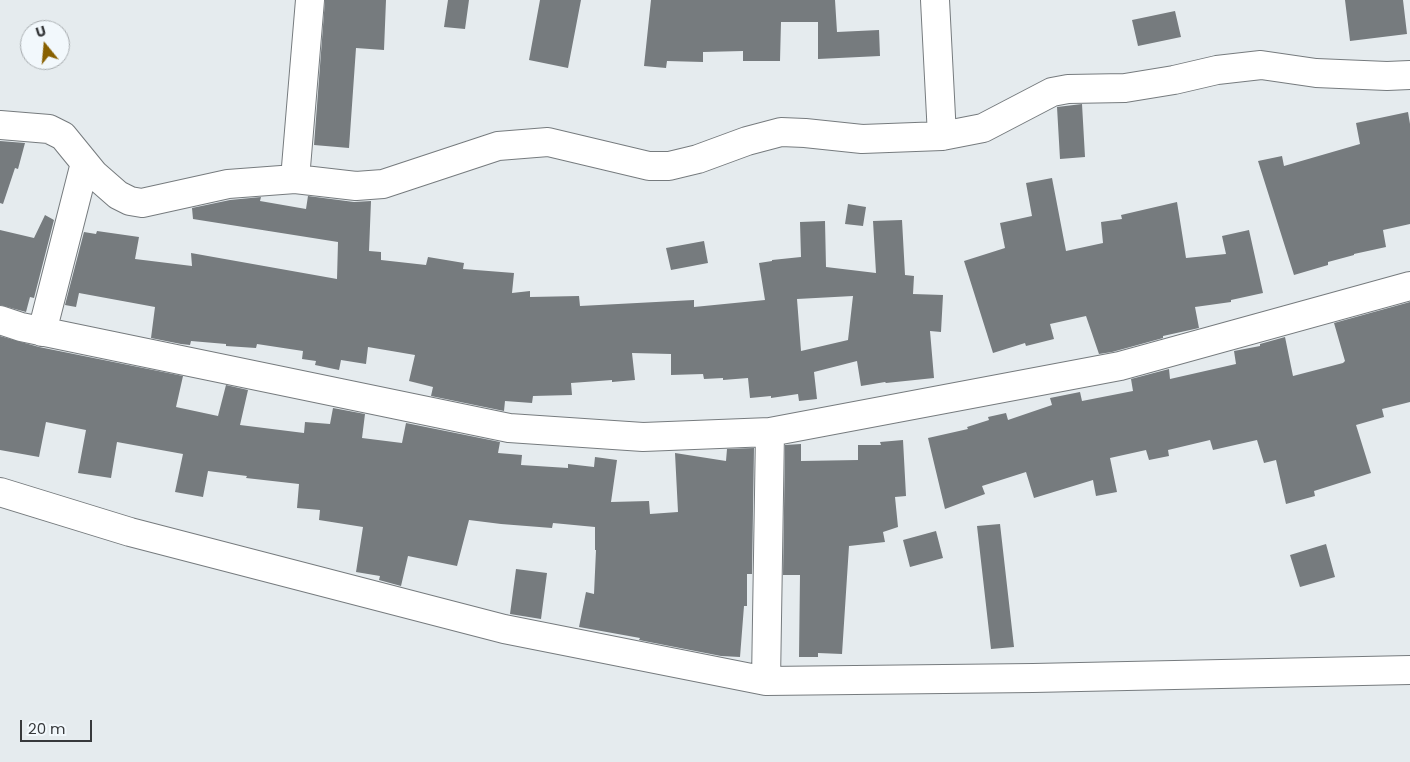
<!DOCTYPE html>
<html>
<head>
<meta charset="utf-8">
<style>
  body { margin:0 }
  #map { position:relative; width:1410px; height:762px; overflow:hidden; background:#e5ebee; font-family:Poppins,sans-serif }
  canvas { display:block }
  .north { position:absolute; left:20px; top:20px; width:50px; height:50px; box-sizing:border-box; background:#f2f8fc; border:1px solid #a7acaf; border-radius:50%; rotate:343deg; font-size:14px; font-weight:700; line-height:20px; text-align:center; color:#37393b }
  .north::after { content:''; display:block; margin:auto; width:18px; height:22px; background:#886000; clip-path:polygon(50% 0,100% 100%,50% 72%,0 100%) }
  .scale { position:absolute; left:20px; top:720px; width:72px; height:22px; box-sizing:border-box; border:2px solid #37393b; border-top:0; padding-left:6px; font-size:15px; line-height:18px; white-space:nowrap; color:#37393b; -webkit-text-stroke:4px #f2f8fc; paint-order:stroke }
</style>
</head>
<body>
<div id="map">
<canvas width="1410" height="762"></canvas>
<div class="north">U</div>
<div class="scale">20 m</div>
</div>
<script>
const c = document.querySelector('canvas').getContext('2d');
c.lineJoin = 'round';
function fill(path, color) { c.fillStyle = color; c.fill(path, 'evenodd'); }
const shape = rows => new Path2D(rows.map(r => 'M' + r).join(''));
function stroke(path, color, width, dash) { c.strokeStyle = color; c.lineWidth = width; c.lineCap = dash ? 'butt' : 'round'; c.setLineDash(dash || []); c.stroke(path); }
fill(shape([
  [325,0,386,0,384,50,356,48,349,148,314,145],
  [448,0,469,0,465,29,444,27],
  [540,0,581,0,568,68,529,60],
  [651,0,835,0,837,32,879,30,880,56,818,59,818,22,781,22,780,61,743,61,743,51,703,52,703,62,667,61,666,68,644,66],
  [1345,0,1403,0,1407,34,1350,41],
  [1175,11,1181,37,1138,46,1132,20],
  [1082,104,1085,157,1060,159,1057,107],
  [1408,112,1410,124,1410,224,1383,230,1386,247,1354,254,1354,255,1328,262,1328,265,1294,275,1258,161,1282,156,1284,166,1360,144,1356,123],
  [0,141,25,143,18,169,15,168,3,204,0,203],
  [1052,178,1066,251,1103,243,1101,222,1122,219,1121,215,1177,202,1186,258,1226,254,1222,236,1249,230,1263,293,1231,300,1231,302,1195,307,1199,328,1163,336,1163,338,1112,352,1099,354,1086,316,1050,324,1054,339,1026,346,1025,343,993,353,964,261,1005,248,1000,223,1032,216,1026,183],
  [308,196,354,202,371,201,369,251,381,252,381,260,426,265,428,257,464,263,463,269,514,273,512,293,530,291,530,297,579,296,580,306,694,300,694,307,765,300,759,263,772,261,772,260,801,257,800,222,825,221,826,267,876,273,873,221,902,220,905,275,914,276,913,294,943,295,941,332,930,331,934,378,886,383,885,382,861,386,857,361,814,372,817,399,799,401,798,394,771,398,771,396,750,398,748,378,723,380,723,378,704,379,703,374,671,375,671,354,632,353,635,380,612,382,612,380,571,383,572,395,533,396,532,403,505,401,504,411,431,396,433,387,409,381,415,355,368,347,366,364,341,360,339,370,315,365,316,361,302,359,303,351,257,344,256,348,226,346,226,344,191,341,190,345,181,344,151,338,155,307,79,293,76,307,65,305,84,232,96,234,97,231,139,237,135,259,192,266,191,253,337,279,338,242,193,219,192,208,230,200,261,197,260,201,306,209],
  [853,296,848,340,801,351,797,299],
  [848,204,866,207,863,226,845,224],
  [45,215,54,220,34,298,30,297,26,312,0,305,0,230,34,238],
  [704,241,708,263,671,270,666,248],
  [1410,302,1410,402,1382,409,1384,417,1356,425,1371,473,1314,491,1315,496,1286,504,1276,460,1264,463,1257,440,1213,450,1210,440,1168,450,1169,456,1149,460,1146,450,1110,458,1117,492,1096,496,1093,480,1034,498,1026,472,982,486,985,494,945,509,928,438,968,429,967,427,989,420,988,417,1006,413,1008,420,1052,405,1050,398,1080,392,1082,401,1133,391,1131,379,1169,369,1170,379,1236,364,1234,351,1260,346,1260,344,1285,337,1293,376,1343,363,1345,361,1334,323],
  [0,336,39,347,183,376,176,407,218,416,226,385,248,390,240,425,304,433,305,422,330,424,333,408,365,414,362,438,402,443,406,423,500,442,498,453,522,455,521,465,568,468,568,464,594,467,595,457,617,460,611,502,649,501,650,514,678,512,675,453,726,461,727,449,754,448,752,574,747,574,747,606,744,606,740,657,721,656,639,640,640,638,579,627,586,592,594,594,596,550,595,550,595,527,553,523,552,528,501,524,469,520,457,566,408,556,401,586,379,580,380,576,356,572,363,527,319,520,320,510,297,508,299,484,246,478,247,476,208,471,203,497,175,492,183,454,117,442,111,478,78,473,86,430,46,422,39,457,0,450],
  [903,440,906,496,895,497,898,527,883,532,885,542,849,546,842,654,818,653,818,657,799,657,800,575,783,575,785,445,801,444,801,461,858,460,858,445,881,445,880,442],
  [1000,524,1014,647,991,649,977,526],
  [936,531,943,558,910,567,903,540],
  [1326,544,1335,577,1300,587,1290,555],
  [516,569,547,573,541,619,510,614]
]), '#767b7e');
const minor = shape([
  [935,0,942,136],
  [0,125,49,129,63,136,94,174,118,195,130,201,142,203,228,184,295,179,356,186,383,184,498,146,548,142,649,166,669,166,698,159,747,141,781,132,805,133,862,139,942,136,983,128,1052,92,1068,89,1125,88,1174,80,1217,70,1261,65,1316,73,1387,76,1410,75],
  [295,179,310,0],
  [0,320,21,327,509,428,643,437,770,432,1120,366,1410,286],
  [42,332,85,163],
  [0,492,130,532,504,629,766,681,1033,678,1410,670],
  [766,681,770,432]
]);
stroke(minor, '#767b7e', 30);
stroke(minor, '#fff', 28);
</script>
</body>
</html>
